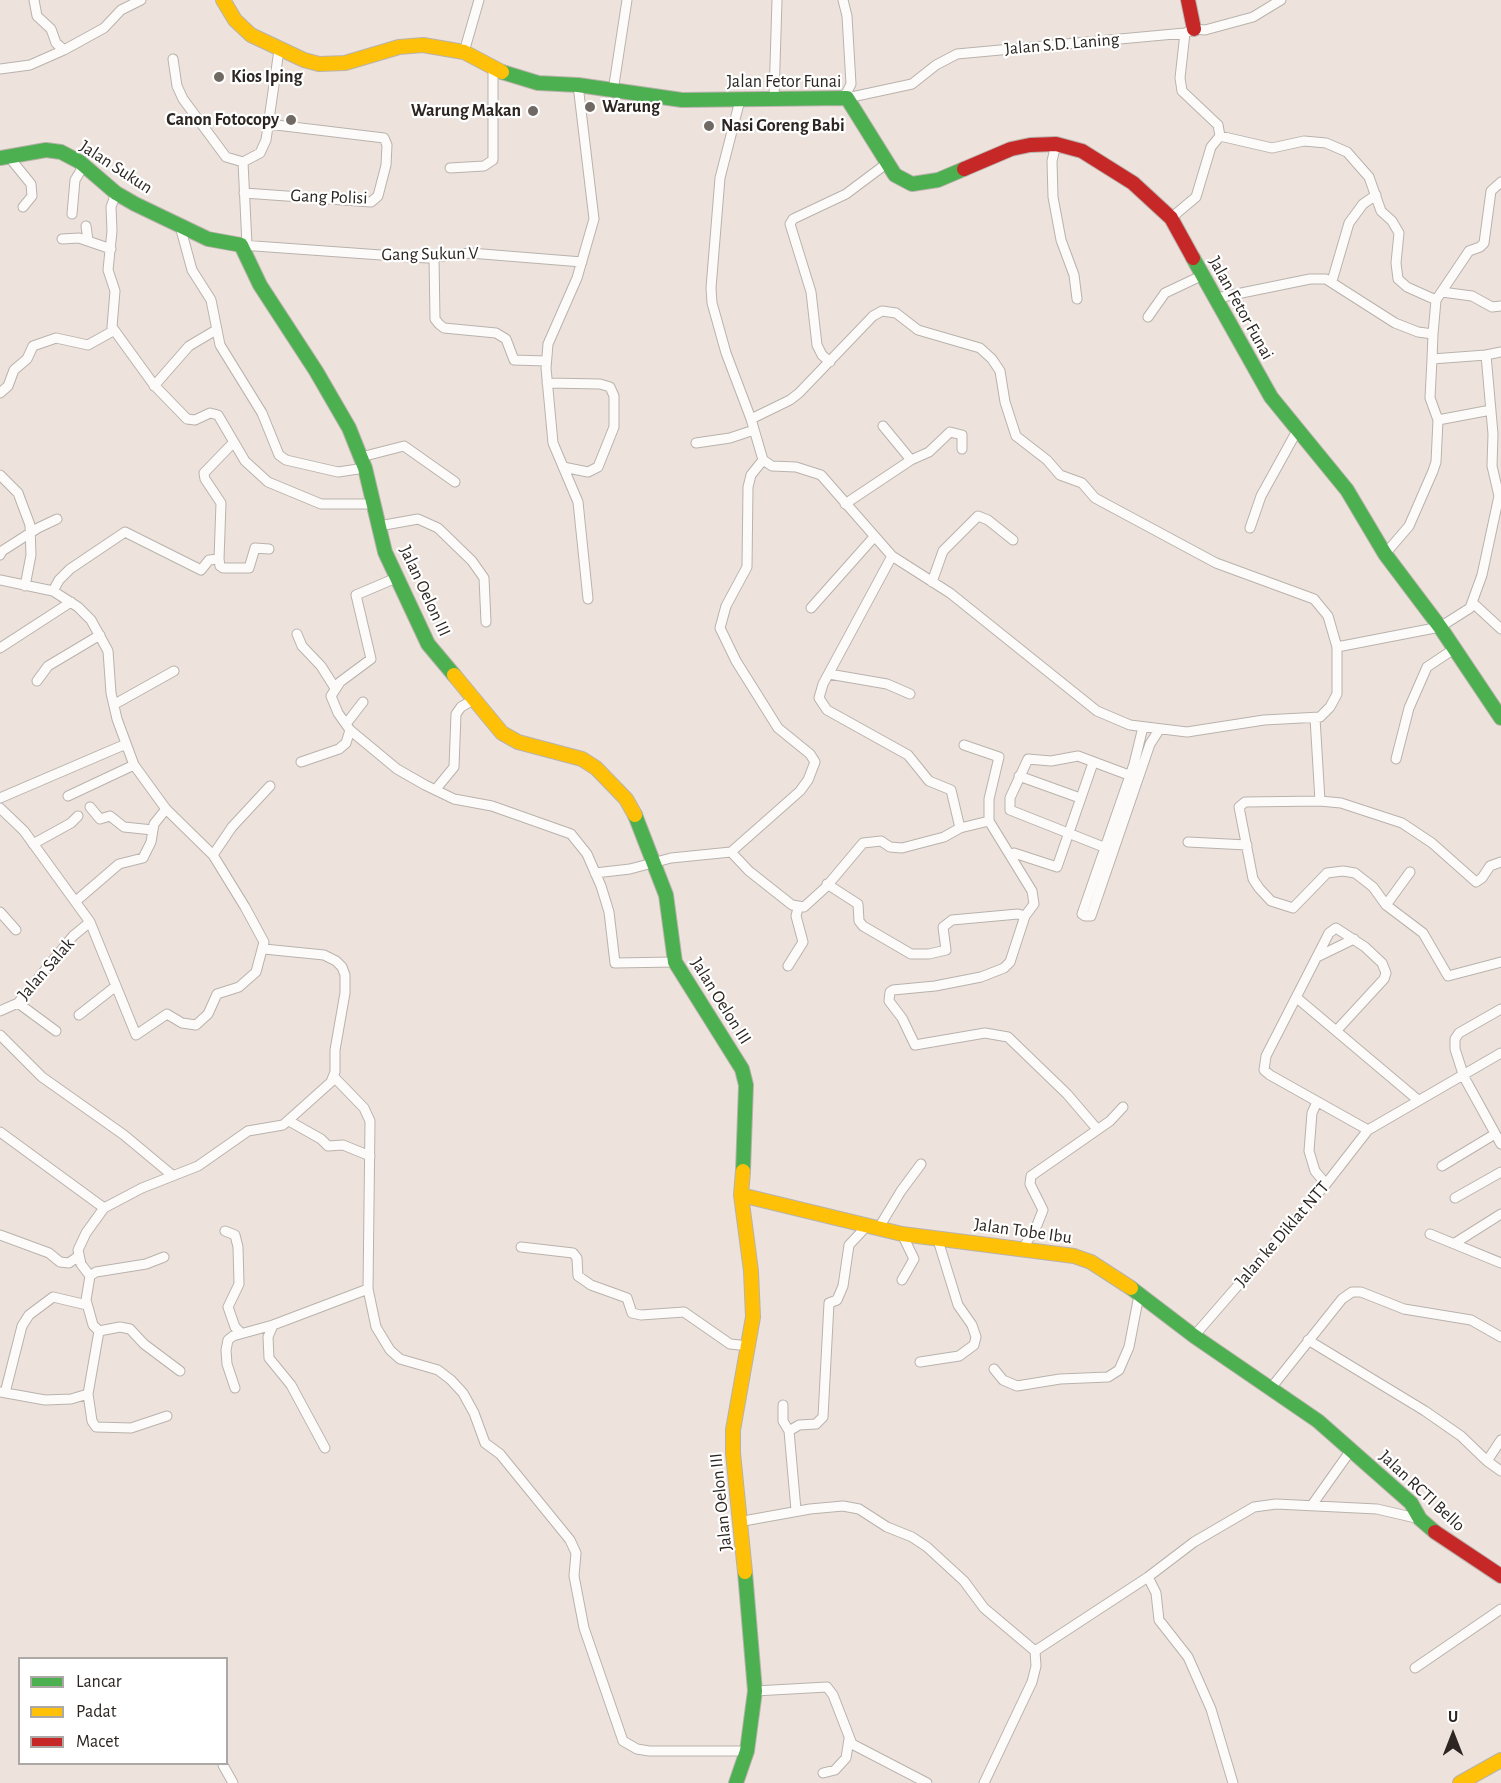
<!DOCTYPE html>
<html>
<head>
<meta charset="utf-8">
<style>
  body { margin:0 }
  #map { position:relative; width:1501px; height:1783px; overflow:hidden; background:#ede3dc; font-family:"Alegreya Sans",sans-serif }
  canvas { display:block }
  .legend { position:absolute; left:18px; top:1657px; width:210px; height:108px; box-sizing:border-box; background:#fff; border:2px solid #aba8a6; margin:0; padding:8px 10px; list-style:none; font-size:18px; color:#2c2521 }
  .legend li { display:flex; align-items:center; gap:12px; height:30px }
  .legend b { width:30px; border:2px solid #aba8a6 }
  .north { position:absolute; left:1423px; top:1705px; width:60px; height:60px; -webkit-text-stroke:4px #fff; paint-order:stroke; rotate:0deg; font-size:16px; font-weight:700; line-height:24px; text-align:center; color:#2c2521 }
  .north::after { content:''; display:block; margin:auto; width:21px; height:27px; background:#2c2521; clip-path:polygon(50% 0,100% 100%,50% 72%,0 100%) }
</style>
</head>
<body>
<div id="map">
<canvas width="1501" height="1783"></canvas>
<ul class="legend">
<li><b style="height:8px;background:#4caf50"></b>Lancar</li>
<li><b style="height:8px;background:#ffc107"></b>Padat</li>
<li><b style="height:8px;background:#c62828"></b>Macet</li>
</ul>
<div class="north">U</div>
</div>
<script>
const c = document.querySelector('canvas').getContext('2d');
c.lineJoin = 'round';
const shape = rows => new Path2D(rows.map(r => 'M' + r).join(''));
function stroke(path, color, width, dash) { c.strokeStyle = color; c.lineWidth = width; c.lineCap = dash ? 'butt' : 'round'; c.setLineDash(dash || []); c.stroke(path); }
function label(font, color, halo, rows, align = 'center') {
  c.font = font + ' "Alegreya Sans",sans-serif'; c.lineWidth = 4.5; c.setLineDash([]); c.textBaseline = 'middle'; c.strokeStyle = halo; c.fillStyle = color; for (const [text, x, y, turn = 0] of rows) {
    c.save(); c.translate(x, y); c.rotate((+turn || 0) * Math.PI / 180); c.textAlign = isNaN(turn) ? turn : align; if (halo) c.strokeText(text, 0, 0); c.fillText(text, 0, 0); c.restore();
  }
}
const street = shape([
  [34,0,37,16,51,29,56,43,64,50],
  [1185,33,1180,78,1182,91,1218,125,1220,136],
  [464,52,479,0],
  [173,59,177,86,183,99,226,157,243,162],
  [0,69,30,65,64,50,104,28,121,10,141,0],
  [578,85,594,219,577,278,548,344,546,368,553,443,578,502,588,599],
  [613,91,627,0],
  [838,97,846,94,851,84,847,16,843,0],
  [774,98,777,0],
  [847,98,912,84,936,65,957,54,1185,33,1194,29,1205,30,1253,17,1281,0],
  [740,100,720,178,711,288,712,303,726,353,751,419,763,460,772,466,796,467,821,475,892,556,950,593,1097,711,1130,725,1187,732,1264,720,1320,717,1330,707,1337,694,1337,647,1440,627,1470,608,1482,575,1499,496,1492,466,1493,434,1486,355,1501,352],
  [1056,144,1052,161,1053,197,1061,240,1074,275,1077,299],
  [9,157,31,184,32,196,23,207],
  [450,168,484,166,493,160,493,68],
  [116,193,111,207,112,231,108,270,115,291,112,327,154,385,187,419,195,420,210,413,218,415,245,461,268,482,321,504,374,504],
  [244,193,371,202,378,196,386,165,387,145,384,138,268,124],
  [72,214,75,180,84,165],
  [1171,218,1196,197,1211,147,1220,136,1272,148,1304,141,1326,143,1347,152,1369,177,1381,211,1392,221,1399,233,1396,263,1398,279,1407,287,1436,300],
  [86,226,88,240],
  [180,226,192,270,211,300,220,345,262,413,279,455,286,460,338,472,365,468],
  [62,239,79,238,111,249],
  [241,245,409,257,428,258,470,253,582,262],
  [247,245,243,162,260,153,266,140,279,50],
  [434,258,435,319,439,324,444,328,496,333,506,339,514,360,546,361],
  [1332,281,1349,223,1363,204,1376,195],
  [1442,292,1472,296,1492,307,1501,306],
  [1217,298,1310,279,1326,279,1395,323,1418,332,1433,334],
  [1148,317,1165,293,1203,275],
  [1486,355,1432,359,1433,334,1436,300,1469,251,1480,247,1484,243,1491,191,1501,182],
  [1432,359,1430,398,1438,420],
  [830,362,822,355,817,345,811,292,790,224,793,219,846,194,886,164],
  [547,383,600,384,610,387,614,396,614,427,598,467,588,472,563,467],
  [154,386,189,346,216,330],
  [0,393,8,386,14,370,27,359,33,346,56,338,88,345,113,331],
  [751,419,790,400,799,393,873,316,882,311,896,313,918,330,980,348,992,359,1000,371,1005,402,1016,436,1047,460,1060,475,1082,483,1095,498,1216,563,1314,599,1328,616,1337,647],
  [696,443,730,438,754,430],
  [361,457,404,446,455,482],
  [911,460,929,452,950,432,962,435,962,449],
  [0,475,18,493,30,525,31,555,25,586],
  [845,504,911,460,883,426],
  [379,526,418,519,438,528,472,561,484,578,486,622],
  [1250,528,1261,496,1298,429],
  [1385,554,1409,526,1433,471,1436,462,1438,420,1491,410],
  [0,555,2,551,38,528,57,519],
  [892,556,823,684,819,698,827,710,908,755,929,781,951,790,960,828],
  [219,559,220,566,223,568,249,568,255,548,269,549],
  [396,578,356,595,371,659,340,682,331,696,338,713,350,730,397,769,425,785,454,799,492,806,571,834,587,854,601,886,609,912,615,963,675,962],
  [0,580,53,591,78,607,91,620,108,651,111,693,117,719,134,765,166,809,213,855,245,907,264,942,256,972,239,987,217,994,208,1014,196,1025,182,1023,167,1014,136,1035,90,922,24,831,0,808],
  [932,582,943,551,978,516,988,520,1013,540],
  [53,591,59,580,70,569,125,532,201,570,209,560,219,559,221,503,205,479,204,473,233,443],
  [1474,604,1501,629],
  [811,608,874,537],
  [297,634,302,646,321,666,335,688],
  [0,648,71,602],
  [829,674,887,684,910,694],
  [37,681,48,666,100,635],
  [115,704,174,671],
  [1315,718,1320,801,1245,802,1239,807,1253,879,1259,888,1271,901,1293,908,1327,873,1343,871,1355,873,1373,887,1386,905,1423,933,1448,976,1501,962],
  [346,724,363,702],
  [1143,727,1134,764,1082,914,1085,916,1091,916,1150,744,1159,730],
  [964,745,999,757,989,799,989,821,1032,891,1034,904,1025,916,1010,962,1004,968,981,977,935,986,893,990,890,992,889,1001,902,1018,915,1045,985,1033,1008,1037,1067,1094,1097,1129],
  [1396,759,1409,708,1427,667,1454,649],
  [301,762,339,749,346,743,350,730],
  [1019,776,1080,798],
  [436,789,454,767,456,714,461,707,473,700],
  [68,796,134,765],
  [0,798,126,744],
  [1320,801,1341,803,1402,823,1432,843,1476,882,1482,878,1490,866,1501,862],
  [90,807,100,819,110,816,124,827,153,830],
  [1188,842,1247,845],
  [33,844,71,823,78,816],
  [1106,848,1010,810,1010,798,1028,759,1051,761,1078,756,1134,777],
  [731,852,800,791,808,780,815,762,810,754,778,728,736,661,720,628,726,606,747,567,748,487,751,475,763,460],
  [1014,853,1057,867,1093,763],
  [213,855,232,827,270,786],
  [595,873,630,869,671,858,731,852,749,871,792,905,804,907,826,887,863,843,881,841,890,847,902,848,944,837,960,828,989,821],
  [827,884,858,904,859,921,863,926,911,954,929,954,946,950,943,927,952,920,1018,914,1025,916],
  [76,901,119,864,143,858,151,842,154,824,166,809],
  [1386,905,1410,872],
  [0,912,16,930],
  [1317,957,1354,939],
  [788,966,803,942,796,916,798,908],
  [1297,998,1418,1100],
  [18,1003,56,1031],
  [1501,1009,1459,1033,1455,1039,1455,1049,1464,1077,1501,1144],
  [0,1011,18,1003,73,936,90,922],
  [79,1015,116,986],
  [1337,1030,1384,979,1386,973,1382,963,1365,947,1336,928,1329,933,1266,1056,1264,1070,1270,1075,1368,1130],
  [0,1035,42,1077,124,1135,172,1175],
  [334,1077,364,1108,370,1121,368,1289],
  [1317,1102,1312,1113,1309,1151,1315,1171,1326,1184],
  [289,1121,321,1139,328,1146,343,1145,370,1156],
  [0,1132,104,1208,86,1233,78,1250,81,1264,90,1276],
  [1442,1166,1495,1134],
  [1455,1198,1501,1172],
  [104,1208,142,1188,198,1166,248,1131,283,1125,331,1082,335,1072,335,1050,345,993,345,975,342,967,336,961,324,955,264,949],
  [878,1229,901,1191,921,1164],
  [225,1231,235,1235,238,1247,239,1284,228,1307,235,1327,241,1333],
  [902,1234,914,1259,902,1280],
  [1430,1234,1501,1263],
  [0,1235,49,1253,60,1262,69,1263,77,1257],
  [1455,1243,1501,1214],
  [521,1247,573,1253,577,1258,578,1276,591,1285,627,1298,632,1313,641,1315,684,1312,730,1344,749,1346],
  [1022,1250,1037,1225,1043,1210,1030,1184,1031,1176,1110,1121,1123,1107],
  [273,1325,268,1337,269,1358,291,1385,325,1448],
  [99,1331,120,1327,130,1329,144,1344,180,1371],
  [1194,1336,1326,1184,1368,1130,1501,1053],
  [1308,1340,1425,1411,1461,1436,1487,1461],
  [920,1362,959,1356,974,1345,976,1337,972,1325,958,1305,937,1237],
  [994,1369,1003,1380,1017,1386,1060,1379,1108,1377,1119,1370,1129,1347,1139,1295],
  [235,1388,227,1364,226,1350,228,1340,233,1336,273,1325,368,1289,376,1327,390,1350,400,1359,438,1370,451,1380,463,1393,474,1413,485,1443,500,1454,570,1540,576,1553,574,1576,584,1628,623,1741,637,1749,649,1751,747,1751],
  [1271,1388,1342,1299,1352,1292,1361,1292,1404,1309,1471,1320,1501,1337],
  [0,1392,45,1400,71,1399,88,1394,99,1331,93,1325,86,1300,90,1276,96,1272,146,1264,164,1257],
  [5,1393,22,1326,29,1315,53,1297,87,1305],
  [88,1394,92,1421,96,1427,131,1428,167,1416],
  [783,1405,783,1421,789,1431],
  [1501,1440,1487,1461,1501,1471],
  [1312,1505,1351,1450],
  [796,1510,789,1431,799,1425,816,1424,823,1417,829,1303,837,1300,843,1286,849,1245,866,1227],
  [738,1522,810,1509,843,1506,859,1509,887,1527,912,1537,927,1547,964,1581,984,1608,1035,1651,1036,1666,1032,1682,984,1783],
  [1148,1577,1156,1593,1159,1620,1188,1657,1211,1709,1233,1783],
  [1035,1651,1148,1577,1194,1542,1254,1507,1276,1504,1377,1509,1420,1519],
  [1415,1668,1501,1609],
  [755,1691,827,1687,833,1695,852,1744,927,1783],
  [223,1765,233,1783],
  [823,1773,835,1770,846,1758,849,1739]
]);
const fast = shape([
  [502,72,538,83,578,85,682,100,847,98,895,175,912,184,938,180,964,169],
  [0,158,46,150,61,152,80,162,116,193,135,204,208,239,241,245,260,285,316,371,349,428,365,468,385,552,428,644,454,675],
  [1193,258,1271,397,1347,490,1385,554,1440,627,1501,718],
  [635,815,666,895,675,962,742,1069,746,1085,743,1171],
  [1131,1288,1194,1336,1318,1421,1411,1503,1420,1519,1435,1532],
  [736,1783,747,1751,755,1691,745,1572]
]);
const slow = shape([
  [223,0,235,20,251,35,304,60,319,64,345,63,399,47,423,45,464,52,502,72],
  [454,675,502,733,518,742,582,759,596,768,626,799,635,815],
  [743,1171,741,1195,751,1271,753,1317,733,1430,733,1453,745,1572],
  [741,1195,902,1234,1074,1256,1091,1262,1131,1288],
  [1460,1783,1501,1760]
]);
const jam = shape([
  [1188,0,1194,29],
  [964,169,1011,149,1030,145,1056,144,1082,151,1133,183,1171,218,1193,258],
  [1435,1532,1501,1576]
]);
stroke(street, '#b9b2ac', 11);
stroke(fast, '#b9b2ac', 16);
stroke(slow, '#b9b2ac', 16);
stroke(jam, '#b9b2ac', 16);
stroke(street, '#fcfbfa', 9);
stroke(fast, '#4caf50', 14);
stroke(slow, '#ffc107', 14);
stroke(jam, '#c62828', 14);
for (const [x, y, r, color] of [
  [219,77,6,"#706862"],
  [590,107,6,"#706862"],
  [533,111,6,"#706862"],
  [291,120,6,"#706862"],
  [709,126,6,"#706862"]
]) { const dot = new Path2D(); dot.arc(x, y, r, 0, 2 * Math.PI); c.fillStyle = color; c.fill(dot); stroke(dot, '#fff', 2); }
label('18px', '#2c2521', '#fff', [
  ["Jalan S.D. Laning",1062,44,-5],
  ["Jalan Fetor Funai",784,82],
  ["Jalan Sukun",116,167,33],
  ["Gang Polisi",329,197,2],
  ["Gang Sukun V",430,254,-1],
  ["Jalan Fetor Funai",1241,308,61],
  ["Jalan Oelon III",425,591,65],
  ["Jalan Salak",46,969,-49],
  ["Jalan Oelon III",721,1001,58],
  ["Jalan Tobe Ibu",1023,1231,8],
  ["Jalan ke Diklat NTT",1282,1234,-49],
  ["Jalan RCTI Bello",1422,1491,43],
  ["Jalan Oelon III",721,1502,-96]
]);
label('bold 18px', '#2c2521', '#fff', [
  ["Kios Iping",231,77],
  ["Warung",602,107],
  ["Warung Makan",521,111,"right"],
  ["Canon Fotocopy",279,120,"right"],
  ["Nasi Goreng Babi",721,126]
], 'left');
</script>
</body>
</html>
